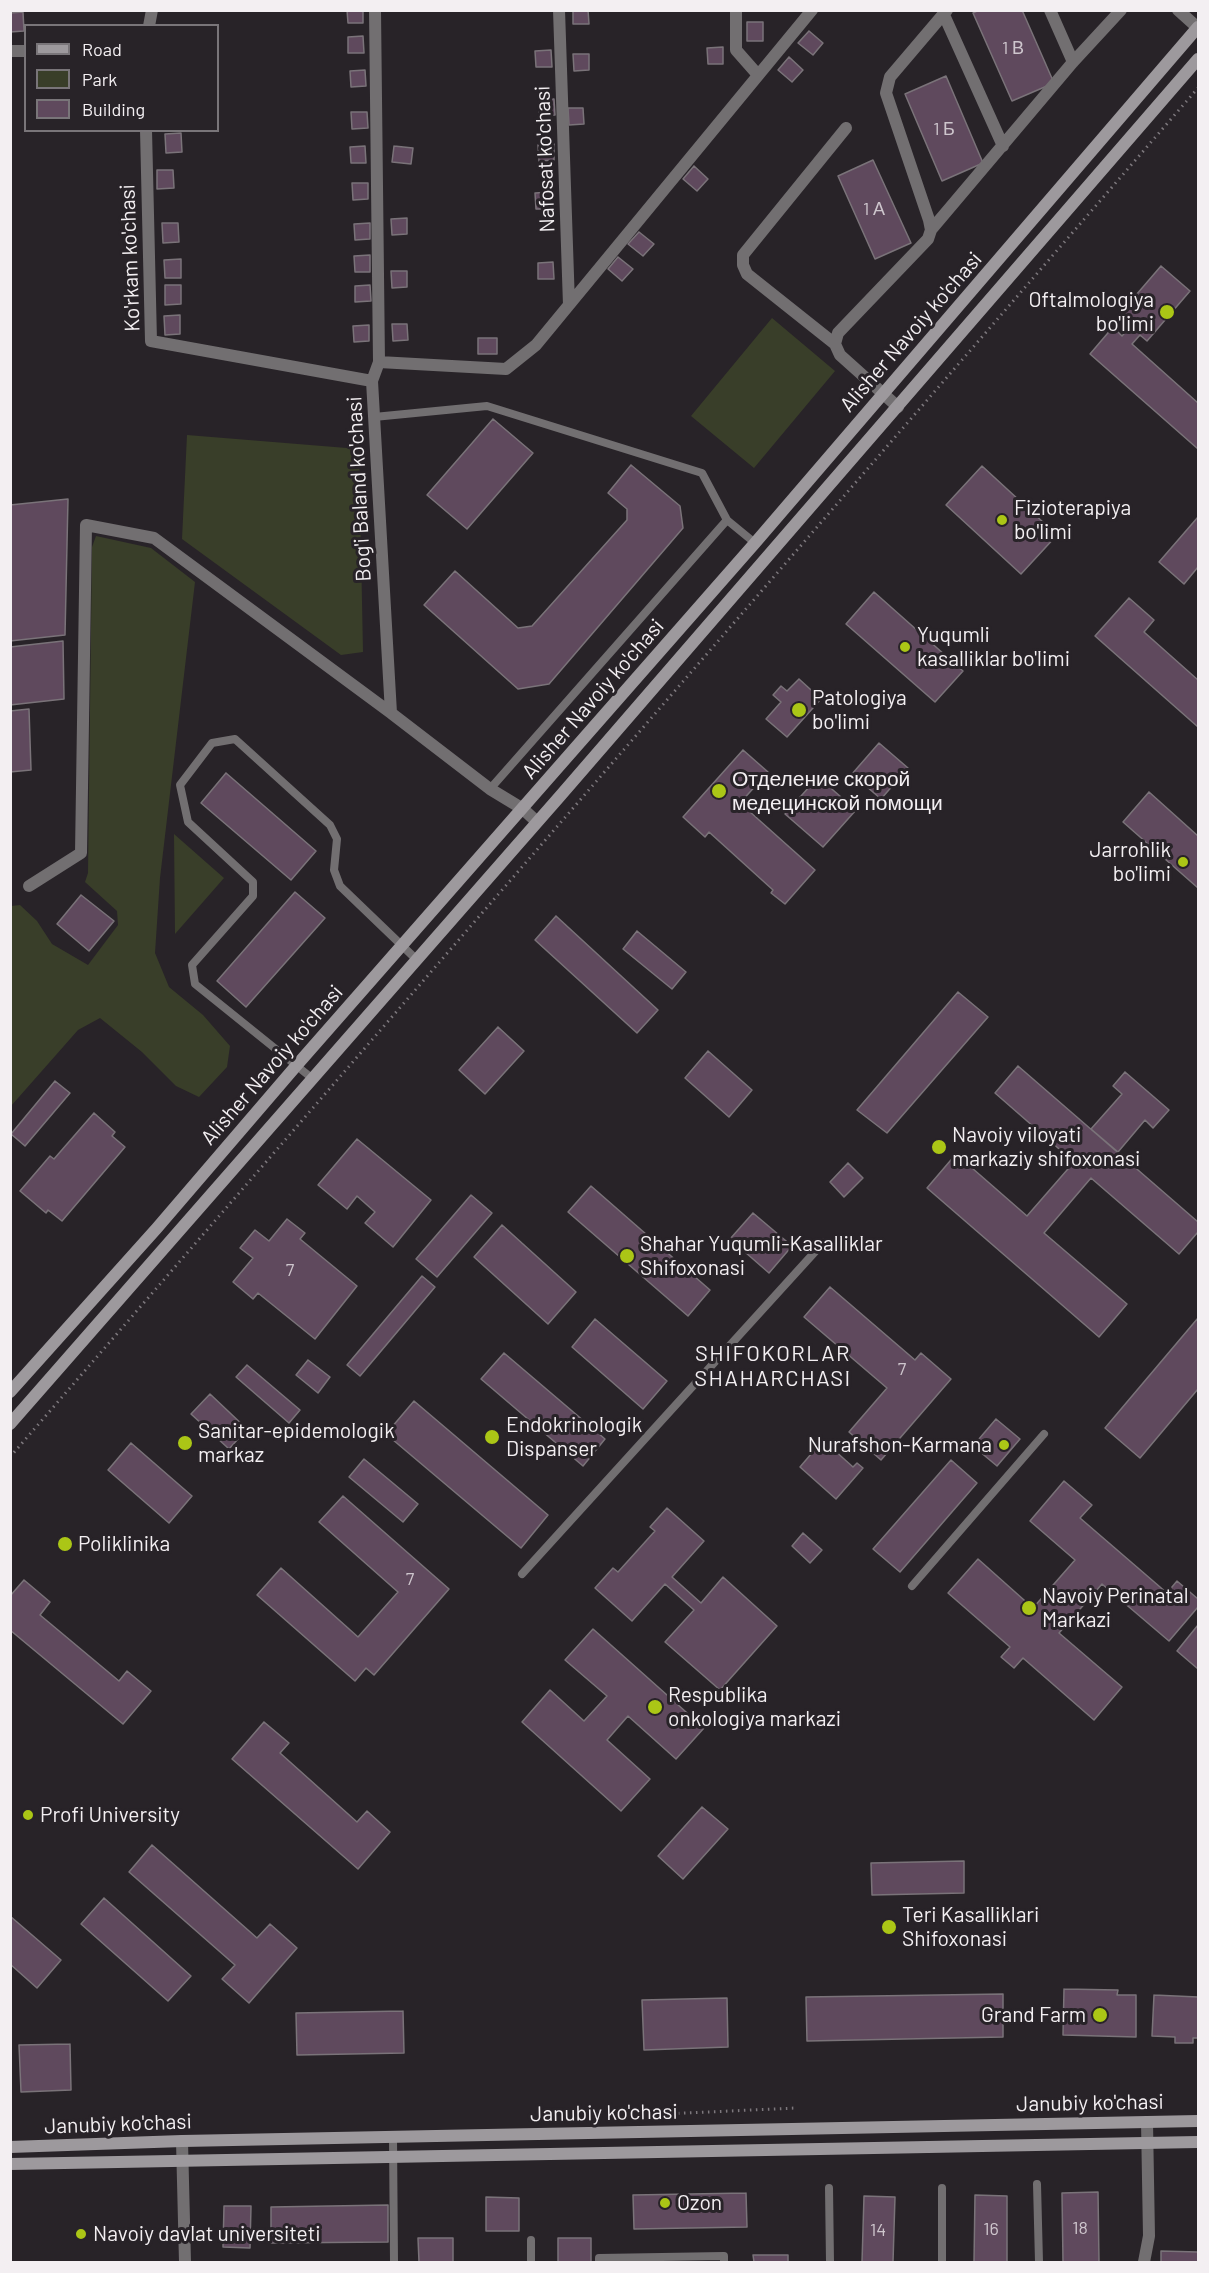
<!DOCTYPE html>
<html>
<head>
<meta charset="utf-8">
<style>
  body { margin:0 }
  #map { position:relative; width:1209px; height:2273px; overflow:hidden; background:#282328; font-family:Barlow,sans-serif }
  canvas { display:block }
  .frame { position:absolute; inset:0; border:12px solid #f3eff2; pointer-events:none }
  .legend { position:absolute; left:24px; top:24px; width:195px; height:108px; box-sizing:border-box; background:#282328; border:2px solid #797579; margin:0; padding:8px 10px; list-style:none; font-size:18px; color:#f3eff2 }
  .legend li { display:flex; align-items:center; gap:12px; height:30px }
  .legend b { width:30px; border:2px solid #797579 }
</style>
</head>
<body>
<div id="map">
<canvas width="1209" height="2273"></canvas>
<div class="frame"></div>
<ul class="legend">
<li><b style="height:8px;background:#9d999d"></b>Road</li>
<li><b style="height:16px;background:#393e29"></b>Park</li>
<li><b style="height:16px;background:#5f495d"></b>Building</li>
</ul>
</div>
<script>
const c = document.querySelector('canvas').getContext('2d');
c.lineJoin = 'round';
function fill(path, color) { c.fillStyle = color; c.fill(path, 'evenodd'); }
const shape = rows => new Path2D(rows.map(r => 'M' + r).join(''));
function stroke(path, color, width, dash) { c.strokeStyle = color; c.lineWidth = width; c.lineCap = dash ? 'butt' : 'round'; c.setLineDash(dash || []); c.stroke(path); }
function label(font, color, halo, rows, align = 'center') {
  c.font = font + ' Barlow,sans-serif'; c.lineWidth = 6; c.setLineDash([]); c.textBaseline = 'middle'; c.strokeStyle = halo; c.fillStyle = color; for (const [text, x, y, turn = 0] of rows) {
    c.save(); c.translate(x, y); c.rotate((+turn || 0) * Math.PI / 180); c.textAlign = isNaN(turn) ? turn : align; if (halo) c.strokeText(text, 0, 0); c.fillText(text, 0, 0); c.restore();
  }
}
fill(shape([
  [772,318,835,371,754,468,691,416],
  [187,435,359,449,363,652,341,655,182,539],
  [96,536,151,548,195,582,160,878,155,953,169,987,203,1015,230,1046,227,1067,199,1097,176,1086,142,1052,100,1018,78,1030,11,1106,11,906,20,905,37,921,52,944,88,965,118,925,117,911,85,882,88,873,92,547],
  [174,834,224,878,175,934]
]), '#393e29');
const building = shape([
  [347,10,363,10,363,23,348,23,347,10],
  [573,10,588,10,589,24,573,24,573,10],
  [979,10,1022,10,1054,83,1012,101,973,13,979,10],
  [23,12,24,31,10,32,10,13,23,12],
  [747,22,763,22,763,41,747,41,747,22],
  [809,31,823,43,813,55,798,43,809,31],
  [363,36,364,53,348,53,348,37,363,36],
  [723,47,723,64,708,64,707,48,723,47],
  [551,50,552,67,536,67,535,51,551,50],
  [573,54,589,54,589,70,574,71,573,54],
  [789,57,803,70,792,82,778,70,789,57],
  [365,70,366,86,351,87,350,71,365,70],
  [946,76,983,163,942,181,905,94,946,76],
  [539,99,554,99,555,115,539,116,539,99],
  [568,108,583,108,584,124,569,125,568,108],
  [351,112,367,112,368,128,352,129,351,112],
  [181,133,182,152,166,153,165,134,181,133],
  [554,144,554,160,539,161,538,145,554,144],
  [365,146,366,163,351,163,350,147,365,146],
  [394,146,413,148,411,164,392,162,394,146],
  [873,160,911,243,875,259,838,176,873,160],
  [694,166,708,179,697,191,683,179,694,166],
  [157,170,173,170,174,188,157,189,157,170],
  [352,183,368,183,368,199,353,200,352,183],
  [551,192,551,209,536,209,535,193,551,192],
  [407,218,407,234,392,235,391,219,407,218],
  [162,223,178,223,179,242,163,243,162,223],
  [370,223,370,239,355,240,354,224,370,223],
  [639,232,654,244,643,256,628,244,639,232],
  [370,255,370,272,355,272,354,256,370,255],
  [618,257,633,269,622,281,608,269,618,257],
  [181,259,181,278,165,278,164,260,181,259],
  [553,262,554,279,538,279,538,263,553,262],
  [1161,266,1190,291,1147,341,1140,335,1132,344,1198,403,1198,449,1090,354,1113,327,1122,336,1130,327,1118,316,1161,266],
  [391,271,407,271,407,287,392,288,391,271],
  [165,285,181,285,181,304,165,305,165,285],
  [370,285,371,301,355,302,355,286,370,285],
  [180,315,180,334,165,335,164,316,180,315],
  [392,324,407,324,408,340,393,341,392,324],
  [369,325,369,341,354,342,353,326,369,325],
  [478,338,497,338,497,354,478,354,478,338],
  [493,419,533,453,467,529,427,495,493,419],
  [631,465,680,506,683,528,549,684,518,689,424,605,455,571,518,628,532,626,627,520,627,509,608,493,631,465],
  [982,466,1057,535,1021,574,946,505,982,466],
  [68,499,65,635,10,641,10,505,68,499],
  [1198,517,1198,567,1184,584,1159,562,1198,517],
  [874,592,963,671,935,702,846,624,874,592],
  [1129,598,1154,620,1144,632,1198,680,1198,727,1095,636,1129,598],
  [63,641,64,699,10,705,10,647,63,641],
  [799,679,821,699,787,737,766,719,781,702,773,695,781,686,787,691,799,679],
  [29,709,31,770,10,772,10,711,29,709],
  [879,743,908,768,881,799,852,774,879,743],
  [743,750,768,772,740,803,815,870,785,904,771,893,773,890,709,832,705,837,683,817,743,750],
  [226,773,316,851,291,880,201,803,226,773],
  [818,777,856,810,823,847,785,814,818,777],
  [1149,792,1198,836,1198,888,1123,822,1149,792],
  [295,892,325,918,246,1007,217,981,295,892],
  [81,895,114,921,89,951,57,924,81,895],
  [556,916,658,1010,637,1033,535,940,556,916],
  [637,931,686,972,672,989,623,949,637,931],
  [958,992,988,1017,887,1133,857,1110,958,992],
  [498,1027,524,1051,485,1094,459,1070,498,1027],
  [708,1051,752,1090,729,1117,685,1078,708,1051],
  [1018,1066,1198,1222,1198,1232,1179,1254,1091,1178,1044,1233,1127,1304,1099,1337,927,1188,956,1154,1027,1216,1074,1162,995,1093,1018,1066],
  [1125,1072,1169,1110,1153,1128,1145,1120,1118,1152,1091,1129,1122,1094,1113,1086,1125,1072],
  [55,1081,70,1093,25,1146,11,1134,55,1081],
  [94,1113,115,1132,112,1136,125,1147,62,1221,48,1210,46,1213,20,1191,50,1156,54,1159,94,1113],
  [357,1139,431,1200,393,1247,365,1223,375,1212,357,1196,347,1209,318,1185,357,1139],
  [848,1163,863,1178,844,1197,830,1182,848,1163],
  [591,1186,710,1290,688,1316,568,1212,591,1186],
  [471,1195,492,1213,437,1277,416,1259,471,1195],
  [753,1213,792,1246,769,1273,730,1239,753,1213],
  [287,1219,305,1233,300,1239,357,1286,315,1339,258,1293,253,1299,233,1282,253,1258,240,1248,255,1230,269,1241,287,1219],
  [502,1225,576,1292,548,1324,474,1257,502,1225],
  [422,1276,435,1287,360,1376,347,1365,422,1276],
  [830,1287,915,1360,921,1353,951,1379,881,1460,849,1432,887,1388,804,1317,830,1287],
  [1198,1318,1198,1389,1140,1458,1105,1428,1198,1318],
  [595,1319,667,1381,643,1409,572,1347,595,1319],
  [504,1353,605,1439,583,1466,481,1379,504,1353],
  [308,1360,330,1377,318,1393,296,1375,308,1360],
  [247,1365,300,1410,289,1423,236,1377,247,1365],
  [210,1394,247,1429,229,1449,191,1414,210,1394],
  [414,1401,548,1515,521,1548,386,1434,414,1401],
  [996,1419,1020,1439,997,1466,973,1446,996,1419],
  [823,1440,853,1467,857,1463,863,1468,836,1499,800,1467,823,1440],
  [131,1443,192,1496,169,1523,108,1470,131,1443],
  [364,1459,418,1504,403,1522,349,1477,364,1459],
  [951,1460,977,1483,900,1572,873,1549,951,1460],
  [1064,1481,1092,1505,1080,1518,1167,1593,1177,1581,1198,1599,1198,1607,1169,1641,1102,1584,1059,1633,1122,1687,1094,1720,1023,1658,1014,1668,1001,1657,1010,1647,948,1593,978,1559,1033,1608,1075,1560,1030,1521,1064,1481],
  [343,1496,449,1589,374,1675,366,1668,355,1681,257,1595,281,1568,358,1637,398,1592,319,1522,343,1496],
  [667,1508,704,1541,672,1577,701,1603,723,1577,777,1626,720,1690,665,1642,694,1610,665,1584,632,1621,595,1588,613,1568,618,1572,655,1531,650,1527,667,1508],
  [803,1533,822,1550,810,1563,792,1546,803,1533],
  [24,1580,50,1602,40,1615,119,1681,127,1671,151,1691,123,1724,10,1630,10,1596,24,1580],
  [1198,1625,1198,1669,1177,1651,1198,1625],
  [593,1629,704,1728,676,1759,628,1716,607,1740,650,1779,621,1811,522,1722,550,1690,584,1721,607,1696,565,1660,593,1629],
  [264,1722,289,1743,280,1753,357,1822,367,1811,390,1832,358,1869,232,1759,264,1722],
  [702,1807,728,1829,683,1879,658,1856,702,1807],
  [152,1845,257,1938,270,1924,297,1948,249,2003,222,1979,235,1965,129,1872,152,1845],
  [964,1861,964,1893,872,1895,871,1863,964,1861],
  [104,1898,191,1976,168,2001,81,1924,104,1898],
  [10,1916,61,1960,37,1988,10,1964,10,1916],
  [1064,1989,1118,1990,1117,1995,1136,1995,1136,2037,1063,2035,1064,1989],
  [1003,1994,1003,2037,807,2041,806,1997,1003,1994],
  [1154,1995,1198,1997,1198,2038,1193,2038,1193,2043,1175,2043,1175,2037,1152,2036,1154,1995],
  [727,1998,728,2047,644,2050,642,2000,727,1998],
  [403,2011,404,2053,297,2055,296,2013,403,2011],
  [70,2044,71,2090,21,2092,19,2045,70,2044],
  [1098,2192,1099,2262,1063,2262,1062,2193,1098,2192],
  [746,2193,747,2227,634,2229,633,2195,746,2193],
  [975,2195,1007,2196,1007,2262,974,2262,975,2195],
  [864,2196,895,2197,893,2262,862,2262,864,2196],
  [486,2197,519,2198,519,2231,486,2231,486,2197],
  [388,2205,388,2242,271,2243,271,2207,388,2205],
  [224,2206,251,2206,250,2248,223,2247,224,2206],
  [418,2238,453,2238,453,2262,419,2262,418,2238],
  [558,2238,591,2238,591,2262,558,2262,558,2238],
  [1161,2251,1198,2252,1198,2262,1161,2262,1161,2251],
  [753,2255,788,2255,788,2262,754,2262,753,2255]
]);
fill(building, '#5f495d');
stroke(building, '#7a7379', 1.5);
stroke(shape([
  [10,1457,1198,88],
  [642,2115,796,2108]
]), '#7d787d', 3, [1.5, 4.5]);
stroke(shape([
  [374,417,487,406,702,473,727,520,755,543],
  [490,789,727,520],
  [313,1079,195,984,192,965,253,896,253,882,188,822,180,785,212,743,235,739,330,825,337,839,334,870,340,886,417,960],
  [522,1574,823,1243],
  [912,1586,1044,1434],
  [393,2137,394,2262],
  [1037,2184,1039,2262],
  [829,2188,830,2262],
  [942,2188,942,2262],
  [531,2240,531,2262],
  [599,2262,599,2258,724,2256,724,2262]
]), '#726f71', 8);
stroke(shape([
  [375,10,379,362,372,381,391,713,490,789,523,809,536,821],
  [559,10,569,305],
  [736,10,736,50,758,75],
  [1050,10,1073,62],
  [1178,10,1198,28],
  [944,15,1003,146],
  [149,26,152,10],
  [10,51,26,51],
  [146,130,151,341,372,381],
  [931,230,1073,62,1121,10],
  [835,344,747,274,743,265,743,255,846,128],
  [379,362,506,369,536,345,812,10],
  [898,407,840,355,835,344,838,333,928,239,931,230,929,220,886,93,890,77,947,10],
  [29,886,81,853,86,525,154,538,391,713],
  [182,2141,185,2262],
  [1144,2262,1149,2236,1147,2122]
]), '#726f71', 12);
stroke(shape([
  [10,1392,157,1228,296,1066,755,543,1198,27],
  [10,1424,561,795,1198,59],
  [10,2147,182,2141,1198,2121],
  [10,2164,1198,2142]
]), '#9d999d', 12);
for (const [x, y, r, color] of [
  [1167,312,8,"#abc616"],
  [1002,520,6,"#abc616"],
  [905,647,6,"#abc616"],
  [799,710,8,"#abc616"],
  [719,791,8,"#abc616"],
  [1183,862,6,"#abc616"],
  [939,1147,8,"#abc616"],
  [627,1256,8,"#abc616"],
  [492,1437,8,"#abc616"],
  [185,1443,8,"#abc616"],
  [1004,1445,6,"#abc616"],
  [65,1544,8,"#abc616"],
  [1029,1608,8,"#abc616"],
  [655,1707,8,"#abc616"],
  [28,1815,6,"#abc616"],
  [889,1927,8,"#abc616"],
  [1100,2015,8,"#abc616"],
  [665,2203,6,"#abc616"],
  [81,2234,6,"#abc616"]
]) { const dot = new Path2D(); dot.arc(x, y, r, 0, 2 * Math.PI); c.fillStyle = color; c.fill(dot); stroke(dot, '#282328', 2); }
label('18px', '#cec6cd', null, [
  ["1 В",1013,48],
  ["1 Б",944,129],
  ["1 А",874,209],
  ["7",290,1270],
  ["7",902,1369],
  ["7",410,1579],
  ["18",1080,2228],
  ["16",991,2229],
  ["14",878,2230]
]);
label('21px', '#f3eff2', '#282328', [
  ["Nafosat ko'chasi",545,159,-92],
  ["Ko'rkam ko'chasi",130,258,-92],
  ["Alisher Navoiy ko'chasi",911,332,-49],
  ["Bog'i Baland ko'chasi",359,489,-93],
  ["Alisher Navoiy ko'chasi",593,699,-49],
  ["Alisher Navoiy ko'chasi",272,1065,-49],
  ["Janubiy ko'chasi",1090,2103,-1],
  ["Janubiy ko'chasi",604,2113,-1],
  ["Janubiy ko'chasi",118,2124,-2]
]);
label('21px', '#f3eff2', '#282328', [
  ["Oftalmologiya",1154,300,"right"],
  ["bo'limi",1154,324,"right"],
  ["Fizioterapiya",1014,508],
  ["bo'limi",1014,532],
  ["Yuqumli",917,635],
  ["kasalliklar bo'limi",917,659],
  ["Patologiya",812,698],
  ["bo'limi",812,722],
  ["Отделение скорой",732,779],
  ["медецинской помощи",732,803],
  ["Jarrohlik",1171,850,"right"],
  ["bo'limi",1171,874,"right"],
  ["Navoiy viloyati",952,1135],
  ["markaziy shifoxonasi",952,1159],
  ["Shahar Yuqumli-Kasalliklar",640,1244],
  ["Shifoxonasi",640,1268],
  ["Endokrinologik",506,1425],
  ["Dispanser",506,1449],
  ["Sanitar-epidemologik",198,1431],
  ["markaz",198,1455],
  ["Nurafshon-Karmana",992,1445,"right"],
  ["Poliklinika",78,1544],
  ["Navoiy Perinatal",1042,1596],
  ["Markazi",1042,1620],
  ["Respublika",668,1695],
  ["onkologiya markazi",668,1719],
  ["Profi University",40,1815],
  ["Teri Kasalliklari",902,1915],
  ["Shifoxonasi",902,1939],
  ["Grand Farm",1086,2015,"right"],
  ["Ozon",677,2203],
  ["Navoiy davlat universiteti",93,2234]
], 'left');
c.letterSpacing = '1.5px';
label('22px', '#f3eff2', '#282328', [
  ["SHIFOKORLAR",773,1354],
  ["SHAHARCHASI",773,1379]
]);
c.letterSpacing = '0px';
</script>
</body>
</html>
